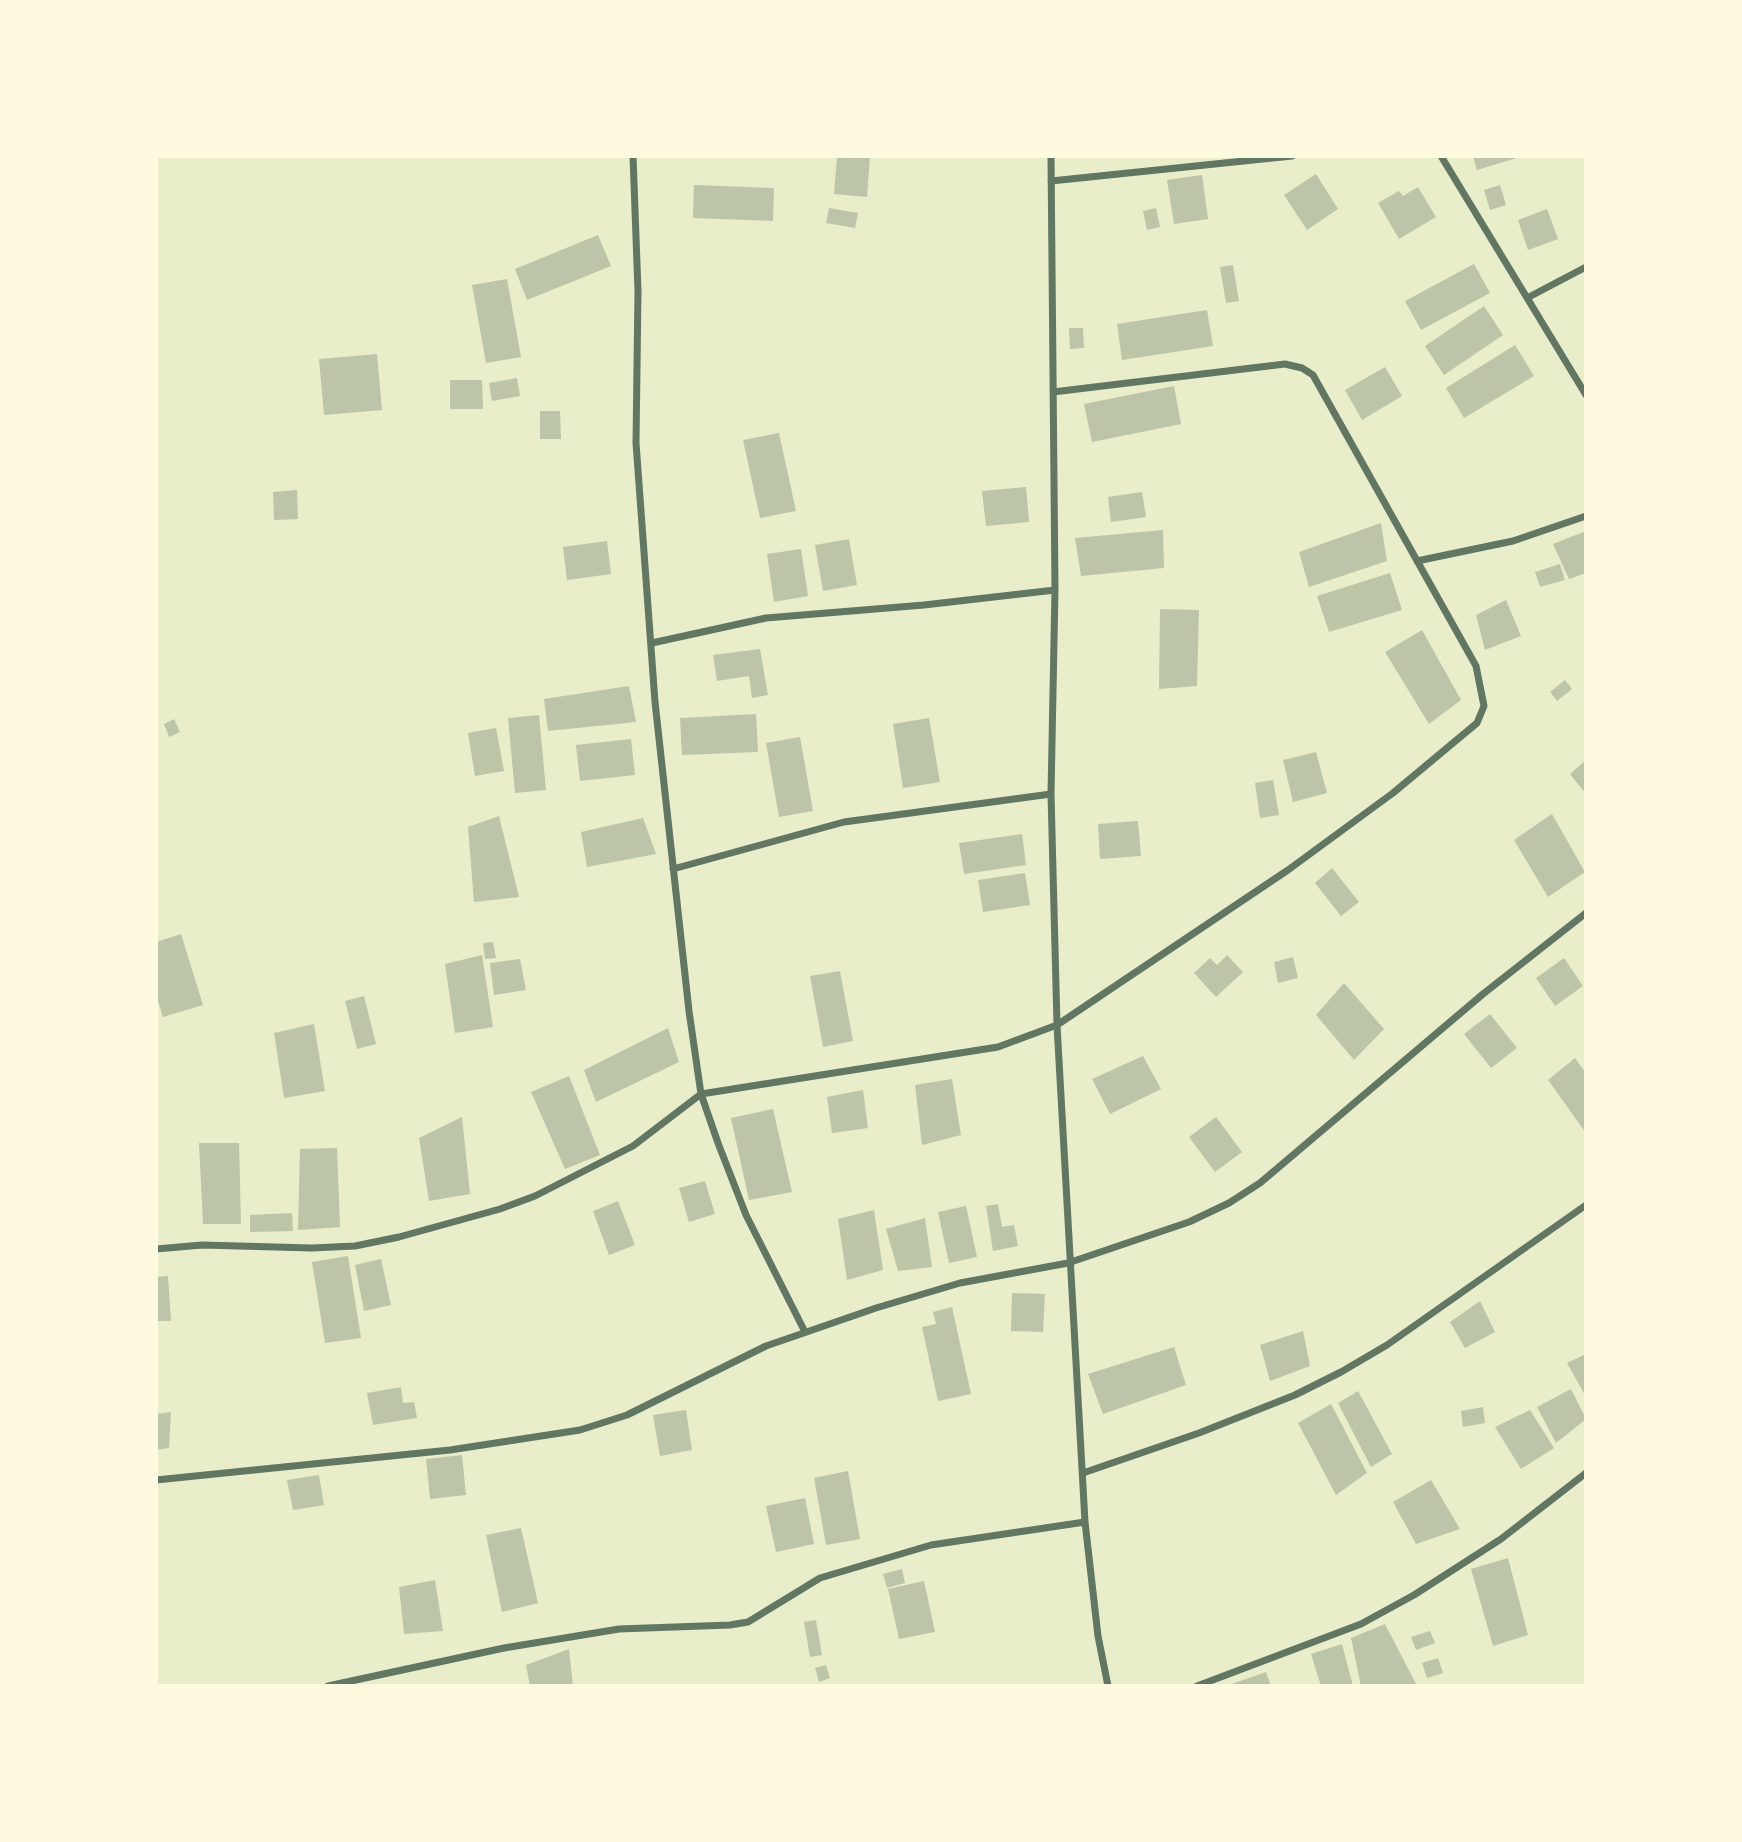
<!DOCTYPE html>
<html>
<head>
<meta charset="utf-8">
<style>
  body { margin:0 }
  #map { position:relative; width:1742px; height:1842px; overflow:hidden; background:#e9edc9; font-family:"Noto Serif",serif }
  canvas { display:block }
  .frame { position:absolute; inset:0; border:158px solid #fefae0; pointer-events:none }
</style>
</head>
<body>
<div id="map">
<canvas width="1742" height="1842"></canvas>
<div class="frame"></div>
</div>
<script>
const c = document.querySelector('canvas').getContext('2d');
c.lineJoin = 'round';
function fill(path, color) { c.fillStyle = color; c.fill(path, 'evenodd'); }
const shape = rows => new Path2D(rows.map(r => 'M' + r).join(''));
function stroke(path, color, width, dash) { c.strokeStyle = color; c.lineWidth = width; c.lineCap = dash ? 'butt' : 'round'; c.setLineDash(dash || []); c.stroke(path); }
fill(shape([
  [837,156,870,156,867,197,834,194],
  [1473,156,1523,156,1477,170],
  [1316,174,1338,209,1307,230,1284,195],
  [1202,175,1208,219,1174,224,1167,180],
  [694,185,774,188,773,221,693,218],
  [1500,185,1506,205,1490,210,1484,190],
  [1418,187,1436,217,1399,239,1378,203,1399,191,1403,196],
  [829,208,858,213,855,228,826,223],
  [1156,208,1160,227,1147,230,1143,211],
  [1547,209,1558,239,1528,250,1518,220],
  [598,235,611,266,527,300,515,269],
  [1474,264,1490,293,1421,330,1405,301],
  [1233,265,1239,301,1226,303,1220,267],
  [507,279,521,357,486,363,472,285],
  [1484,306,1503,335,1444,375,1425,346],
  [1207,310,1213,346,1122,360,1117,324],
  [1069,328,1083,328,1084,348,1070,349],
  [1515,345,1534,376,1464,418,1446,388],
  [377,354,382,410,324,415,319,359],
  [1385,367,1402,396,1362,420,1345,390],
  [517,378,520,396,492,401,489,383],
  [450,380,482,380,483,409,450,409],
  [1174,386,1181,424,1092,442,1084,404],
  [540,411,560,411,561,439,540,439],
  [779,433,796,511,760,518,743,440],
  [1026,487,1029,522,986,526,982,491],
  [297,490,298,519,274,520,273,492],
  [1142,492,1146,517,1111,522,1108,497],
  [1381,523,1387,561,1309,587,1299,552],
  [1163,530,1164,568,1081,576,1075,538],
  [1586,531,1586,573,1569,579,1553,544],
  [849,539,857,585,823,591,815,545],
  [607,541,611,574,567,580,563,547],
  [801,549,808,596,774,602,767,554],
  [1560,564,1565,580,1540,587,1535,572],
  [1390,573,1402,610,1329,632,1317,596],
  [1506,600,1521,636,1485,650,1476,615],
  [1160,609,1199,610,1197,686,1159,689],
  [1422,630,1461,700,1429,724,1385,652],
  [760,649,768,695,752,698,749,676,717,681,713,655],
  [1565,680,1572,689,1557,701,1550,692],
  [629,686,636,722,548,731,544,699],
  [756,714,758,752,682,755,680,718],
  [539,715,546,790,515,793,508,718],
  [929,718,940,782,903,788,893,724],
  [174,719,180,732,169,737,164,724],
  [496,728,504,771,475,776,468,733],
  [800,737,813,811,779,817,766,743],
  [631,739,635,775,580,781,576,745],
  [1316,752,1327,793,1293,802,1283,760],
  [1586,760,1586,794,1570,774],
  [1273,780,1279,815,1260,818,1255,783],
  [1552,814,1585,872,1548,897,1514,840],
  [499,816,519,897,474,902,468,827],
  [643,818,656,854,587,867,581,832],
  [1138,821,1141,856,1100,859,1098,824],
  [1022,834,1026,865,964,874,959,843],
  [1332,868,1359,902,1341,916,1315,883],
  [1025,873,1030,905,983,912,978,880],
  [181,934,203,1005,163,1017,156,995,156,942],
  [493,942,496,958,485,959,483,943],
  [482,955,493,1027,455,1033,445,964],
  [1227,955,1243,972,1216,997,1194,973,1210,958,1217,965],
  [1293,957,1298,978,1278,983,1274,962],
  [1564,958,1583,986,1555,1006,1536,978],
  [520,959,526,990,494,995,490,963],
  [840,971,853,1041,823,1047,810,976],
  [1344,983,1384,1029,1354,1060,1316,1015],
  [364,996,376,1044,357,1049,345,1001],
  [1490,1014,1517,1048,1491,1068,1464,1034],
  [314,1024,325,1091,284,1098,274,1033],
  [668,1028,679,1062,596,1102,584,1070],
  [1143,1056,1161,1089,1110,1114,1092,1079],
  [1575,1058,1586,1073,1586,1133,1548,1080],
  [569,1076,600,1155,565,1169,531,1092],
  [952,1079,961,1135,922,1145,915,1085],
  [863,1090,868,1128,832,1133,827,1097],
  [773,1109,792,1192,749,1200,731,1118],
  [462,1117,470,1194,429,1201,419,1138],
  [1216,1117,1242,1152,1215,1172,1189,1137],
  [199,1143,239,1143,241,1224,203,1224],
  [337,1148,340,1227,298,1230,300,1149],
  [705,1181,715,1214,689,1222,679,1188],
  [618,1201,635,1245,609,1255,593,1211],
  [998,1204,1002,1227,1014,1225,1018,1246,993,1251,986,1206],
  [966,1206,977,1257,949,1263,938,1212],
  [874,1210,883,1270,847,1280,838,1219],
  [292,1213,293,1231,250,1232,250,1215],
  [925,1218,932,1267,898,1271,886,1229],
  [348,1256,361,1338,325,1343,312,1262],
  [381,1259,391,1305,364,1311,355,1265],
  [168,1276,171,1321,156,1321,156,1277],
  [1012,1293,1045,1294,1043,1332,1011,1331],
  [1480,1301,1495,1332,1465,1348,1450,1322],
  [952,1307,971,1394,938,1401,922,1327,936,1324,933,1312],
  [1303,1331,1310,1366,1270,1381,1260,1345],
  [1174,1347,1186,1385,1103,1414,1088,1374],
  [1586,1354,1586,1397,1567,1363],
  [401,1387,403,1403,414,1402,417,1418,373,1425,367,1393],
  [1571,1389,1586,1419,1556,1443,1537,1407],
  [1358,1391,1392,1454,1371,1467,1338,1403],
  [1331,1404,1367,1473,1336,1495,1298,1423],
  [1483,1407,1485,1423,1463,1427,1461,1411],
  [686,1410,692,1450,660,1456,653,1415],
  [1530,1410,1554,1448,1521,1469,1495,1427],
  [171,1412,169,1448,156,1450,156,1414],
  [462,1455,466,1495,430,1499,426,1459],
  [848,1471,860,1539,826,1545,814,1478],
  [319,1475,324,1505,293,1510,287,1480],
  [1431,1480,1460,1529,1416,1544,1393,1502],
  [805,1498,814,1544,776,1552,766,1506],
  [521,1528,538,1603,502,1612,486,1535],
  [1508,1558,1528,1635,1493,1646,1471,1569],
  [902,1569,905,1583,887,1588,883,1574],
  [435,1580,443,1631,404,1634,399,1587],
  [924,1581,935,1632,899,1639,888,1589],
  [816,1620,822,1655,810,1657,804,1622],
  [1385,1624,1417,1686,1361,1686,1351,1638],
  [1430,1631,1435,1643,1416,1650,1411,1637],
  [1342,1644,1353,1686,1321,1686,1311,1654],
  [569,1649,573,1686,530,1686,526,1665],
  [1438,1658,1443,1673,1427,1678,1422,1663],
  [826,1665,830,1678,819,1682,815,1668],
  [1266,1672,1271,1686,1226,1686]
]), '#bcc5a7');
stroke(shape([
  [633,156,638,291,636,443,655,702,689,1011,701,1094,718,1143,746,1215,805,1332],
  [1051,156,1055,590,1051,794,1057,1025,1085,1522,1098,1636,1108,1686],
  [1441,156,1586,395],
  [1051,181,1292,156],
  [1527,298,1586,267],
  [1417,561,1513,541,1586,516],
  [652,643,766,618,924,605,1055,590],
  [673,869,844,822,1051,794],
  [156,1249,202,1245,312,1248,355,1246,399,1237,500,1209,535,1196,633,1146,701,1094,998,1047,1057,1025,1288,870,1393,793,1477,723,1484,706,1476,666,1313,375,1302,368,1285,364,1053,392],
  [1083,1473,1199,1433,1295,1395,1341,1372,1387,1345,1586,1205],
  [156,1480,450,1450,580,1430,627,1415,766,1346,876,1308,960,1283,1068,1263,1189,1222,1229,1203,1260,1183,1483,994,1586,913],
  [328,1686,504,1648,619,1629,730,1625,748,1622,820,1578,931,1545,1085,1522],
  [1197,1686,1361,1624,1414,1595,1501,1539,1586,1473]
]), '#617663', 7);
</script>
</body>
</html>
